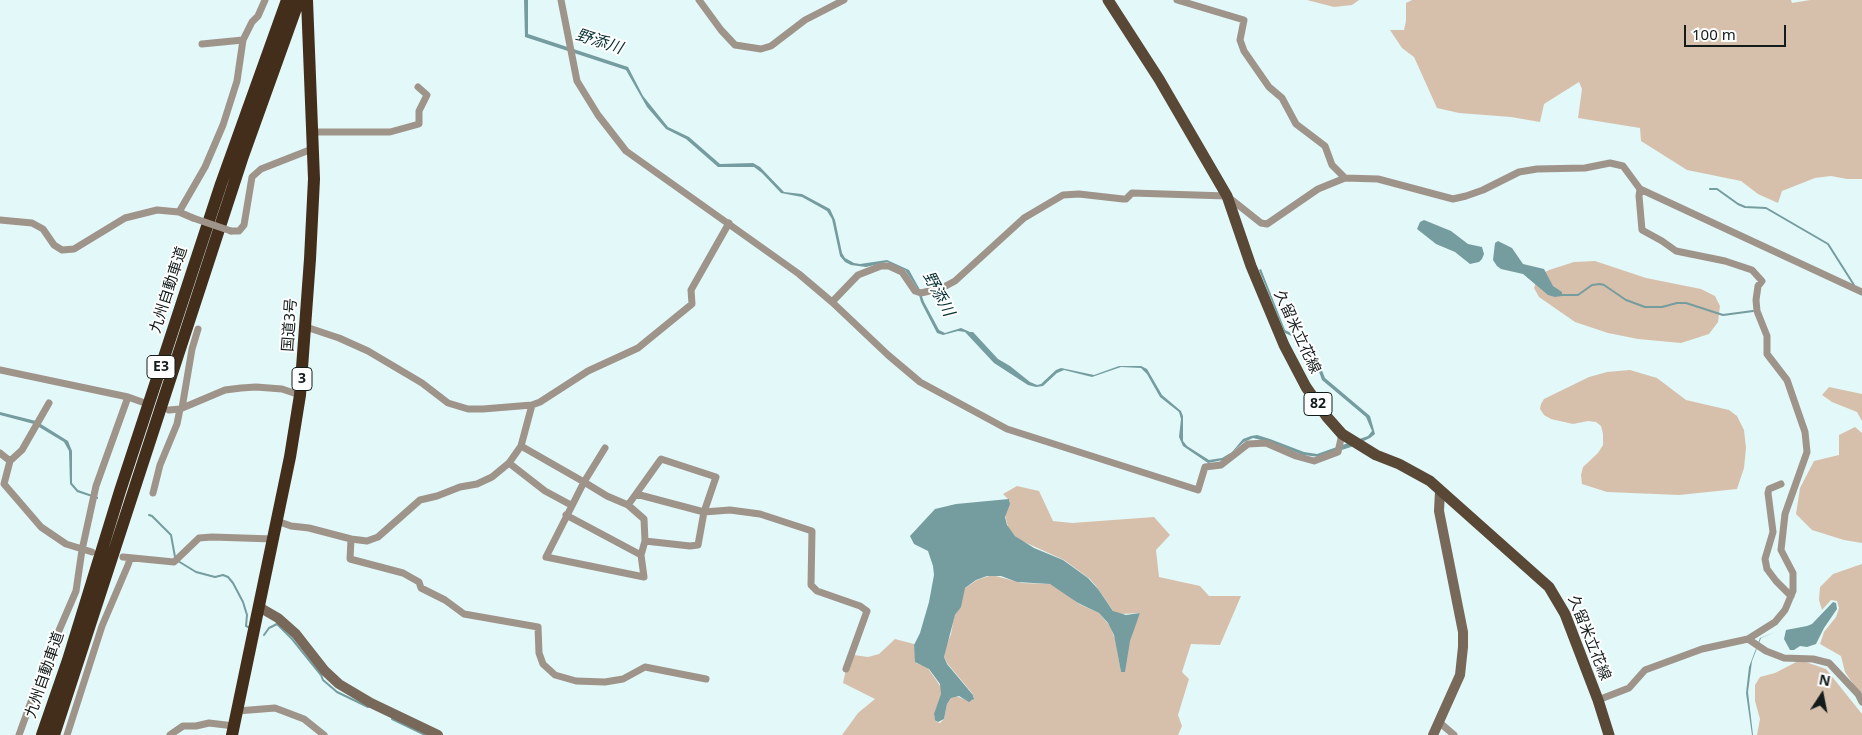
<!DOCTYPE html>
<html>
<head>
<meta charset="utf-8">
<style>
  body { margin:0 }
  #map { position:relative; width:1862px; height:735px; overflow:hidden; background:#e3f8f9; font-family:"Noto Sans",sans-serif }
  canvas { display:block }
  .north { position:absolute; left:1797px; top:670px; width:50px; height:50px; -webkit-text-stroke:4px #fff; paint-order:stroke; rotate:11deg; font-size:14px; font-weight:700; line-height:20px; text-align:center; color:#131b1b }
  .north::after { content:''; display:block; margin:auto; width:18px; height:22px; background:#131b1b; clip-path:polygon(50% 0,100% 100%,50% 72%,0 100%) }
  .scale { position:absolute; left:1684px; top:25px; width:102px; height:22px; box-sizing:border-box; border:2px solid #131b1b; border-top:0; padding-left:6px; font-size:15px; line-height:18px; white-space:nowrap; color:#131b1b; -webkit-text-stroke:4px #fff; paint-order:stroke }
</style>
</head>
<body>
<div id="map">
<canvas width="1862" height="735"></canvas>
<div class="north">N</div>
<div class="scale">100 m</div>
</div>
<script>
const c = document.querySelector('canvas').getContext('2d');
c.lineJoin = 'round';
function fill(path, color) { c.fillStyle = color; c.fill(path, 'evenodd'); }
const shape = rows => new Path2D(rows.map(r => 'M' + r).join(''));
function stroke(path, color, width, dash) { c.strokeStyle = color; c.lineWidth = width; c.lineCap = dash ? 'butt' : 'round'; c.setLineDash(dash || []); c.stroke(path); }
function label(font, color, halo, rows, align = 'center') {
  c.font = font + ' "Noto Sans","Noto Sans JP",sans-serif'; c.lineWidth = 4; c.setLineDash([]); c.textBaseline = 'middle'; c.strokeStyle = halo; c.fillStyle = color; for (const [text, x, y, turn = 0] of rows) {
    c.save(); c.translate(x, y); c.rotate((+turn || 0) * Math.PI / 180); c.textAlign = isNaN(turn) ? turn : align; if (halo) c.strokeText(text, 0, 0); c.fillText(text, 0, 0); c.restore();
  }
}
fill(shape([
  [1307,0,1359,0,1352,5,1334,7],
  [1412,0,1791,0,1792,3,1810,0,1862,0,1862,179,1847,179,1831,176,1815,178,1782,191,1778,203,1758,194,1741,181,1687,170,1641,141,1640,128,1578,118,1582,89,1579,82,1544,104,1540,122,1511,117,1459,113,1437,108,1414,57,1402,48,1390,30,1404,30,1406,21,1406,3],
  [1595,261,1646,278,1701,289,1715,296,1720,306,1718,322,1709,334,1681,343,1638,339,1608,333,1575,322,1539,297,1534,288,1539,275,1549,270,1574,262],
  [1630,370,1657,378,1686,400,1729,410,1737,416,1744,430,1746,448,1744,468,1737,489,1679,495,1607,492,1582,484,1581,475,1583,467,1598,453,1603,445,1603,434,1601,426,1596,422,1588,421,1573,424,1551,419,1544,415,1540,409,1541,404,1544,399,1589,377,1607,372],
  [1829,387,1862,394,1862,421,1857,412,1832,402,1822,395],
  [1855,427,1862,433,1862,543,1844,540,1812,530,1796,514,1800,488,1814,461,1839,455,1839,435],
  [1017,486,1039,491,1053,521,1072,523,1154,517,1170,535,1156,550,1159,577,1200,586,1209,596,1241,596,1220,645,1191,644,1182,672,1189,679,1178,715,1182,726,1178,735,842,735,858,713,875,699,843,683,846,669,854,655,868,657,879,654,895,639,914,644,916,663,927,667,941,687,941,697,934,716,937,722,940,723,944,719,947,704,951,698,956,696,969,701,972,701,974,697,972,693,947,663,944,657,946,647,951,634,954,617,960,607,964,589,977,580,992,575,1022,583,1050,584,1059,588,1079,604,1099,613,1110,626,1115,639,1121,672,1125,672,1126,654,1131,634,1140,613,1121,614,1114,612,1096,586,1090,579,1064,560,1022,541,1014,535,1008,527,1005,515,1010,501,1003,494],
  [1862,564,1862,697,1845,672,1841,656,1820,644,1824,632,1836,617,1839,608,1837,601,1831,600,1822,610,1819,600,1820,587,1833,574],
  [1800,660,1826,669,1862,714,1862,735,1757,735,1760,719,1755,701,1755,685,1760,677,1775,673]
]), '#d7c0ab');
fill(shape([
  [524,0,528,0,528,34,628,67,643,96,668,127,689,137,720,164,753,163,760,167,784,192,802,194,830,209,835,220,842,253,845,258,854,263,860,264,887,260,909,270,919,288,924,302,939,330,945,333,961,328,970,332,973,332,998,359,1010,366,1030,382,1037,385,1041,384,1056,370,1061,368,1094,375,1119,366,1141,366,1147,369,1162,395,1181,411,1183,416,1183,441,1187,446,1209,460,1222,458,1232,452,1243,439,1251,436,1257,435,1270,439,1304,452,1317,454,1368,436,1372,431,1366,417,1322,380,1309,344,1285,333,1259,270,1261,269,1285,330,1311,343,1325,378,1370,416,1375,434,1370,438,1351,447,1320,457,1303,455,1269,442,1253,438,1244,442,1223,460,1208,463,1183,446,1179,437,1181,419,1179,412,1160,397,1147,374,1141,368,1121,367,1092,377,1064,370,1057,373,1043,386,1036,387,1028,385,994,363,965,332,958,331,943,335,937,333,921,302,917,288,905,270,887,262,866,267,851,265,845,262,840,256,832,219,827,211,802,197,781,193,762,173,754,167,718,167,686,139,666,129,647,107,626,70,525,37],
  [1424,220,1451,231,1468,244,1482,247,1484,254,1482,259,1479,262,1470,264,1455,252,1436,244,1417,229,1420,222],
  [1498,241,1512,248,1523,264,1544,269,1553,286,1562,292,1562,296,1555,297,1548,295,1523,274,1501,269,1497,266,1493,260,1495,243],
  [0,412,36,421,68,441,72,451,72,483,78,490,98,497,98,499,77,492,70,484,69,451,64,442,34,424,0,415],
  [1009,499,1010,504,1005,517,1007,525,1015,536,1034,548,1063,560,1088,578,1098,589,1113,611,1126,615,1140,613,1130,641,1125,672,1121,672,1114,635,1108,623,1099,613,1078,603,1050,584,1017,582,1001,576,987,576,976,580,965,588,961,607,955,615,944,657,947,664,973,695,974,699,969,702,959,696,951,698,947,704,944,719,938,722,935,720,934,714,941,694,940,684,929,669,915,662,914,645,920,633,929,602,934,575,933,566,928,551,914,544,910,536,935,509,956,504],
  [1833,602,1836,603,1837,609,1824,628,1816,644,1807,647,1800,646,1794,650,1790,650,1784,639,1786,630,1807,626,1812,624],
  [1776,632,1761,638,1752,661,1748,692,1753,735,1752,735,1746,693,1749,667,1760,638]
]), '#759c9f');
stroke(shape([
  [1710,189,1717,189,1738,204,1745,207,1766,208,1828,244,1854,285],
  [1562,295,1578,295,1592,285,1600,284,1604,285,1626,300,1645,307,1662,307,1677,303,1686,303,1723,315,1753,311],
  [149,515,152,516,171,535,175,557],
  [178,561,196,572,215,577,223,575,228,577,233,583,243,602,247,615,246,626,248,627],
  [264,635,269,628,277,624,292,639,321,675,323,680,337,692,368,707],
  [392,719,425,735]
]), '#759c9f', 2);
stroke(shape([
  [561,0,577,81,598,115,626,151,799,274,832,302,888,355,920,382,1007,429,1198,490,1205,467,1221,465,1248,444,1266,443,1296,456,1314,461,1338,452,1342,434],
  [699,0,721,30,735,45,761,49,771,46,805,20,844,0],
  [1177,0,1244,20,1240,40,1244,51,1269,87,1282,98,1296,124,1325,146,1332,165,1345,178],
  [202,44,243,40],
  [312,132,390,132,419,124,419,111,427,95,418,87],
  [179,212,205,167,223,125,237,81,243,40,252,22,258,16,265,0],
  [0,220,32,223,43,229,54,245,62,250,74,249,125,218,157,210,179,212,193,218],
  [231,231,239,231,244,225,252,177,261,169,312,149],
  [832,302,858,275,881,266,889,266,902,272,915,291,921,293,942,288,955,281,1024,218,1063,195,1079,194,1123,199,1126,199,1132,193,1227,196,1261,223,1267,224,1318,189,1345,178,1378,179,1453,199,1466,196,1483,190,1519,172,1537,169,1585,168,1610,163,1623,166,1640,189,1862,292],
  [306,327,339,338,368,351,422,383,448,403,468,409,483,409,532,405,540,402,588,371,638,348,692,304,691,290,729,223],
  [0,370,128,397,142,402],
  [49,403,22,450,10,461,4,484,41,527,66,544,92,552],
  [532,405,521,446,584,482,607,496,628,505,644,519,645,541,641,555,644,577,546,557,584,482,605,448],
  [182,408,192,349,198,329],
  [169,410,180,409,225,390,241,388,256,387,282,389,300,395],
  [0,453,10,461],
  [509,463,545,491,571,505],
  [1781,484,1769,489,1768,493,1773,532,1765,559,1767,569,1776,581,1791,596],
  [153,493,160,465,177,424,180,409],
  [636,494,661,459,716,477,704,512,698,545,690,546,645,541],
  [628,505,636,494,704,512,730,510,760,514,812,531,811,585,817,591,860,606,867,611,846,669],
  [566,515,641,555],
  [277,521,291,526,309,528,351,539,350,559,403,573,419,582,421,588,445,600,464,614,538,627,539,653,543,664,555,675,576,681,605,682,623,679,645,667,706,679],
  [351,539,367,541,378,537,420,500,437,496,460,487,477,484,492,477,509,463,521,446],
  [123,557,174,562,199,538,212,537,273,539],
  [1748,639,1766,651,1784,658,1813,659,1829,663,1858,694,1862,702],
  [1598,700,1629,688,1645,670,1702,649,1748,639,1775,622,1785,610,1793,591,1793,573,1781,550,1785,514,1807,452,1805,432,1787,380,1767,354,1767,336,1757,311,1756,300,1758,286,1762,281,1752,270,1725,261,1676,251,1662,241,1642,230,1639,196,1640,189],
  [237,711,275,708,304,719,324,735],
  [1439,722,1454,735],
  [19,735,45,663,76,591,82,550,96,486,128,397],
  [67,735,102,626,128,565,130,559],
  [170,735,183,726,196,726,209,723,234,726]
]), '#9f948a', 7);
stroke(shape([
  [259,607,278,618,296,634,325,671,339,684,371,703,438,735],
  [1433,735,1460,675,1463,647,1463,632,1439,511,1440,491]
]), '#776859', 10);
stroke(shape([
  [1108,0,1159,79,1227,196,1251,266,1284,345,1306,387,1327,417,1342,434,1376,455,1399,464,1430,481,1549,587,1565,614,1598,700,1609,735]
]), '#5a4837', 11);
stroke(shape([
  [42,735,68,660,120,491,221,184,287,0],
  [54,735,243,156,299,0],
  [232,735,290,457,300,395,310,259,314,179,307,0]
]), '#422e1a', 12);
stroke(shape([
  [193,218,231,231]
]), '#9f948a', 7);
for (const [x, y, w] of [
  [161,367,28],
  [302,379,20],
  [1318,404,28]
]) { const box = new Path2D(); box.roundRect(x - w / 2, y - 11.5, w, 23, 4); c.fillStyle = '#fff'; c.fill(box); stroke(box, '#131b1b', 1); }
label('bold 14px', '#131b1b', null, [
  ["E3",161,367],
  ["3",302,379],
  ["82",1318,404]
]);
label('15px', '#131b1b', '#fff', [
  ["九州自動車道",169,290,-72],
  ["国道3号",290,325,-86],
  ["久留米立花線",1297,332,65],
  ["久留米立花線",1589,638,68],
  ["九州自動車道",45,675,-71]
]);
label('italic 16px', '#093235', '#fff', [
  ["野添川",599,42,18],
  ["野添川",938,294,62]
]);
</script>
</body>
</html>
